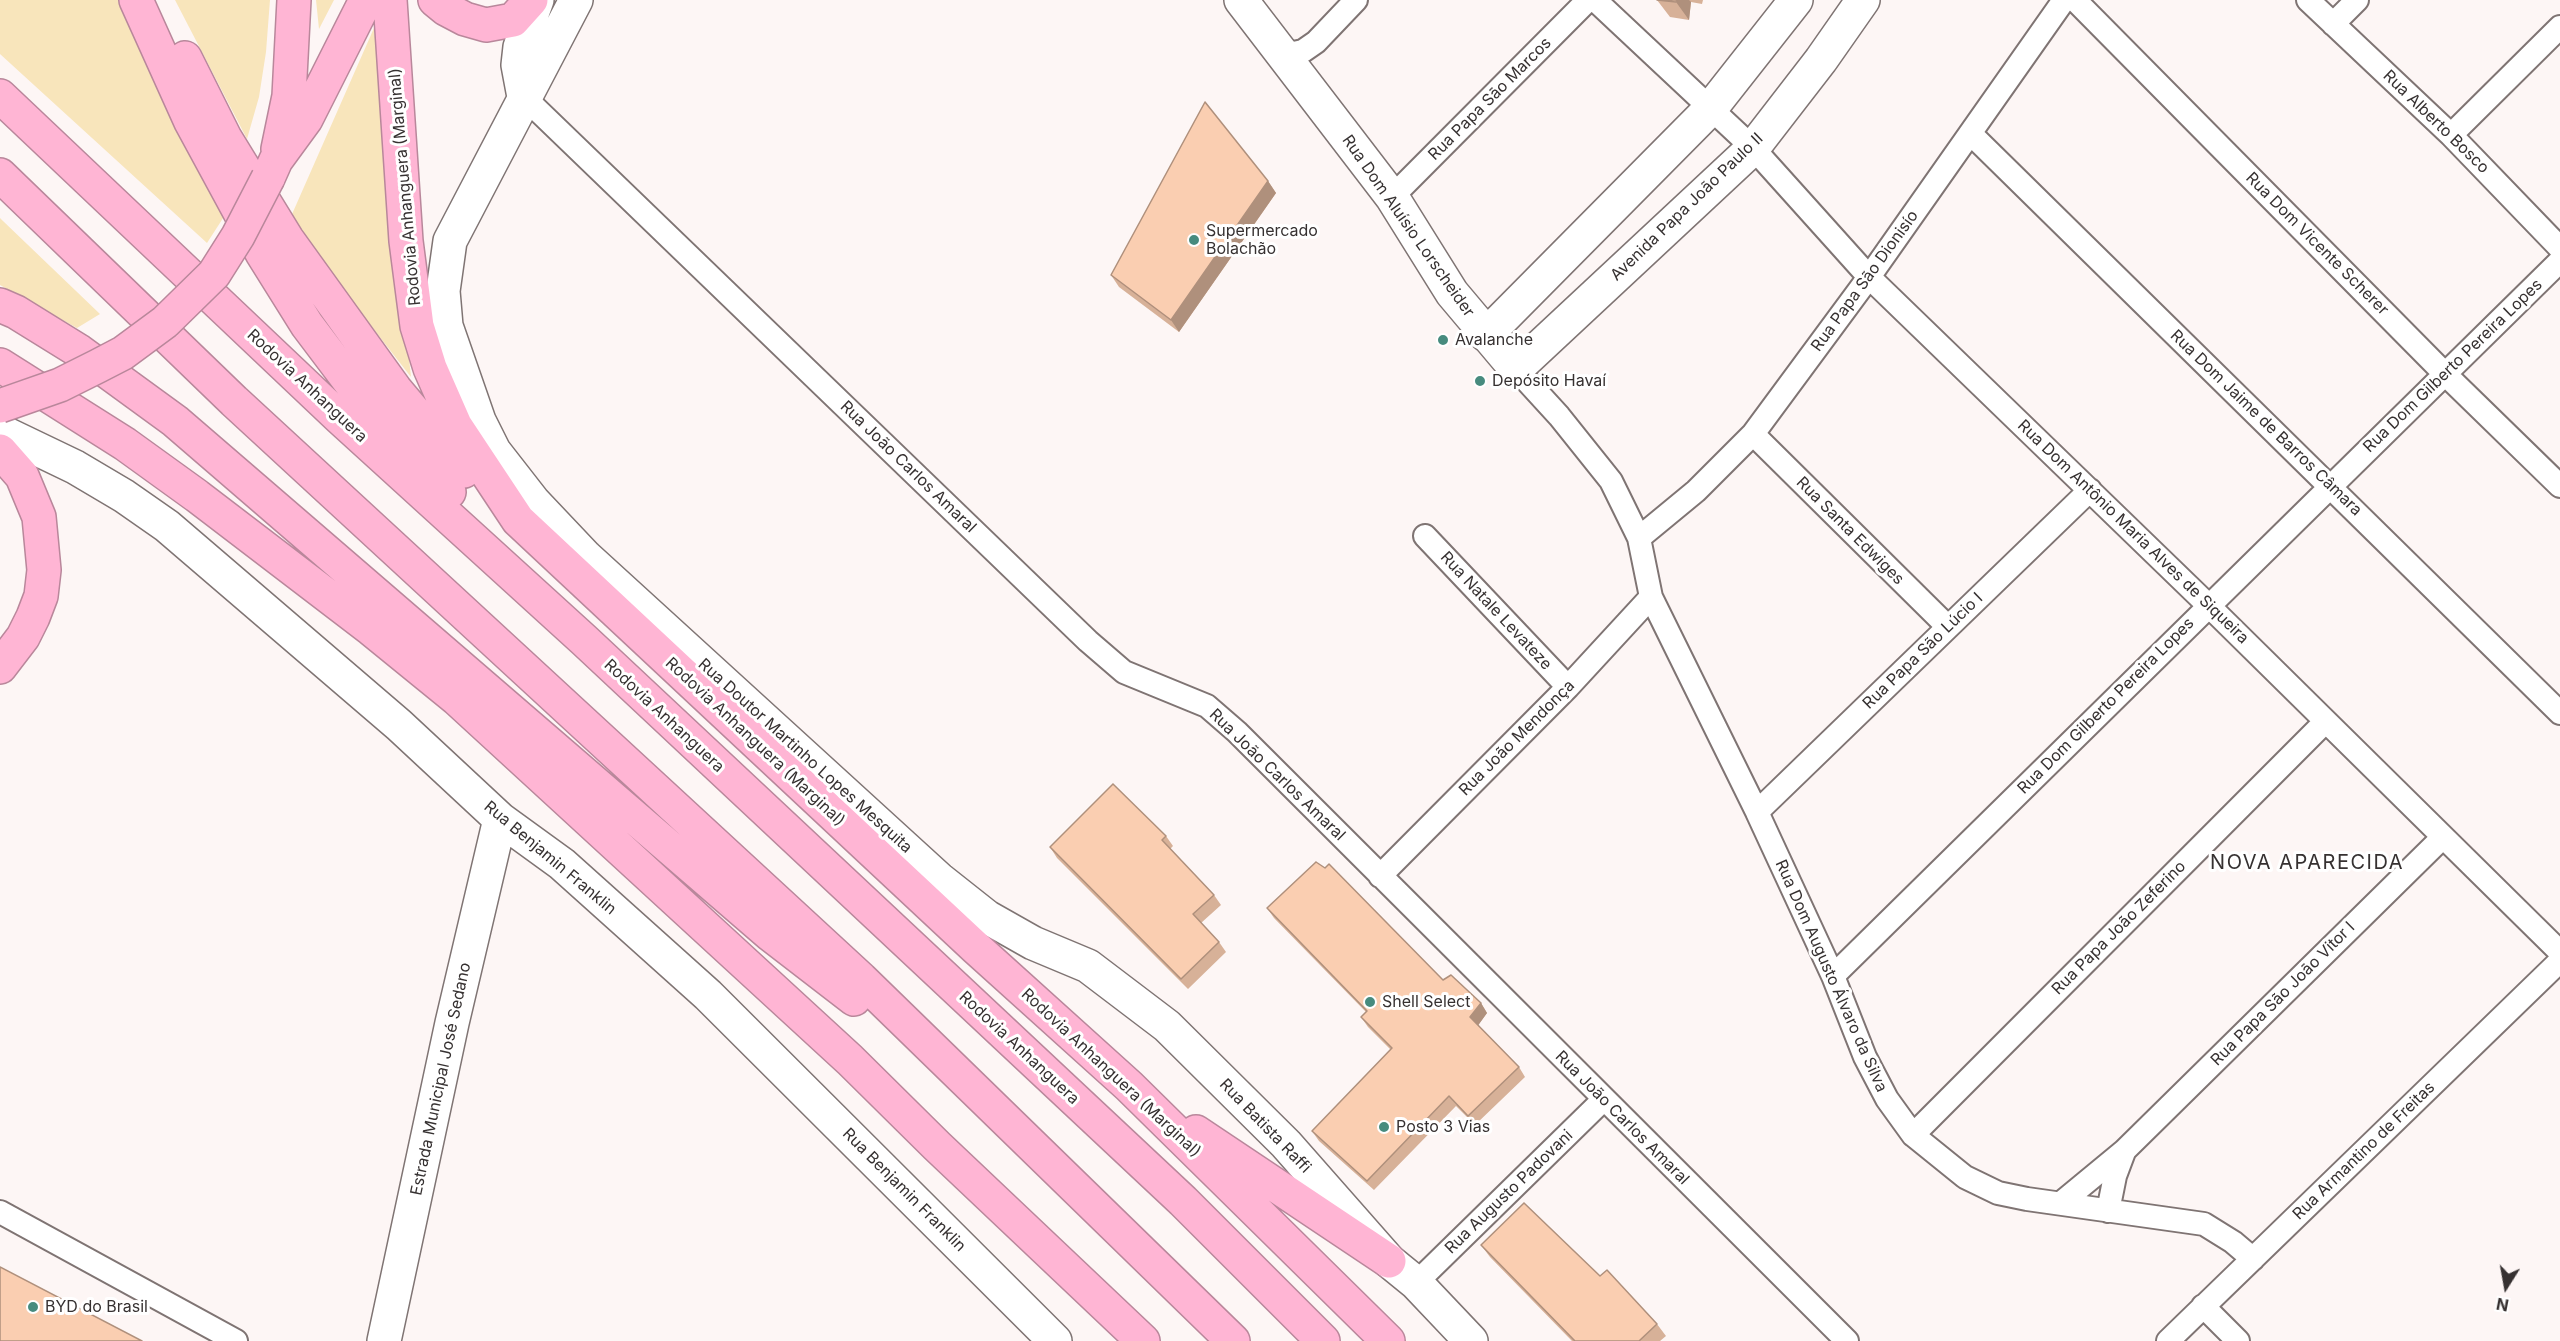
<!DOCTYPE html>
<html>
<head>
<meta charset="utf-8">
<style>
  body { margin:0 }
  #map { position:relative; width:2560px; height:1341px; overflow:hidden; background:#fdf6f5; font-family:Inter,sans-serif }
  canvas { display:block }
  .north { position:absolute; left:2476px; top:1257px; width:60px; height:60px; -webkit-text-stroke:4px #fff; paint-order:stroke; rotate:191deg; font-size:16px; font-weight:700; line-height:24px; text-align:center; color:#363131 }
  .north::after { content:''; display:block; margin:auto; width:21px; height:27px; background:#363131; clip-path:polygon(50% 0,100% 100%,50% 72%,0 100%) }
</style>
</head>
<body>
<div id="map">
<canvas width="2560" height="1341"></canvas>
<div class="north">N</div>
</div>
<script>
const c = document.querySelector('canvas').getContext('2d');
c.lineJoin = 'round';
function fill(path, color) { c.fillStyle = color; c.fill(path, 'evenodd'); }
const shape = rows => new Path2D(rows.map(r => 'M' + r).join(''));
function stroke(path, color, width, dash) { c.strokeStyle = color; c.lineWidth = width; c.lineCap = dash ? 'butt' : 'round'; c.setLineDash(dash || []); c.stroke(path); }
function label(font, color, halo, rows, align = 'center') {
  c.font = font + ' Inter,sans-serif'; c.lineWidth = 6; c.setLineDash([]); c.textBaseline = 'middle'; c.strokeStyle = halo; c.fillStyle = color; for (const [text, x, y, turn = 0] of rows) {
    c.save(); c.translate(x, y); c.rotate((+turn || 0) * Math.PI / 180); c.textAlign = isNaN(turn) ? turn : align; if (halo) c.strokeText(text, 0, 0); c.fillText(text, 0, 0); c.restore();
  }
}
fill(shape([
  [0,0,119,0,227,212,207,243,0,54],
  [175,0,270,0,266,52,259,97,247,139],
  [316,0,334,0,319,29],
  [374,28,411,377,289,221],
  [0,218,3,221,100,314,77,328,0,285]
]), '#f8e5bb');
const street = shape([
  [1595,0,1753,148,1869,277,2208,605,2560,952],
  [2075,0,2445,374,2560,486],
  [2308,0,2451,135,2560,248],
  [2333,24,2357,0],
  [1280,50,1294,53,1303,51,1316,42,1356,0],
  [524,97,1088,641,1124,672,1207,706,1237,732,1847,1341],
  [1971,134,2560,713],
  [2451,135,2560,27],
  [1392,197,1588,0],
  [1516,369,1559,416,1611,481,1639,538,1651,597,1757,812,1833,976,1865,1057,1887,1099,1913,1135,1965,1177,1998,1193,2027,1199,2204,1224,2233,1242,2253,1259],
  [1753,434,1948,627],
  [1425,536,1568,687],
  [1639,538,1696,491,1753,434,1869,277,2064,0],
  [1757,812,2090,490],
  [1380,876,1568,687,1651,597],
  [1833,976,2560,261],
  [1913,1135,2325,722],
  [2061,1203,2124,1151,2443,837],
  [2108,1211,2115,1176,2124,1152],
  [0,1212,236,1341],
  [1416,1283,1603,1100],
  [2203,1306,2238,1341],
  [2168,1341,2560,961]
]);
const secondary = shape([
  [576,0,450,241,443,291,446,326,479,421,494,451,533,501,586,557,939,879,987,917,1033,943,1088,966,1167,1026,1286,1144,1389,1261,1416,1283,1471,1341],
  [1241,0,1392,197,1452,293,1516,369,1753,148,1821,60,1863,0],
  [524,97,518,65,520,47,537,0],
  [1486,335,1711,108,1796,0],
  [0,431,75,467,124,496,167,526,399,725,500,819,562,864,708,995,1055,1341],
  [384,1341,452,1023,500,819]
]);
const highway = shape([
  [136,0,191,122,262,253,307,325,350,382,449,492],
  [390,0,406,241,417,326,430,368,455,425,518,520,976,948,1129,1086,1388,1341],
  [435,0,446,9,465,19,486,25,513,20,531,0],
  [185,58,225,138,287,239,395,389,464,471],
  [0,96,340,418,584,640,1183,1201,1323,1341],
  [278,149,289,96,294,0],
  [0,175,234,401,861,979,1233,1341],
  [268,178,276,160,306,119,366,0],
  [0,305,16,312,79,351,175,421,771,935,854,999],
  [0,365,125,444,197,496,371,629,457,699,850,1060,937,1146,1143,1341],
  [0,451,22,476,39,517,44,570,41,596,33,617,23,637,0,667],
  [1196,1132,1389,1261]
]);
stroke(street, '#7f7473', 26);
stroke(secondary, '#7f7473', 36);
stroke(highway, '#b9879b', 36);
stroke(street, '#fff', 22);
stroke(secondary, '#fff', 33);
stroke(highway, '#ffb5d4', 33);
const highwayBridge = shape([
  [0,406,60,385,98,366,123,353,165,322,214,274,238,236,268,178]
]);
stroke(highwayBridge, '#b9879b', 36, []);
stroke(highwayBridge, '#ffb5d4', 33);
fill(shape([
  [1657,0,1703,0,1702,4,1691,2,1689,20,1670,17],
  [1268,181,1276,193,1179,332,1119,287,1111,275],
  [1166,836,1173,846,1170,849,1214,895,1221,905,1201,923,1219,942,1226,952,1188,989,1057,858,1050,847],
  [1267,908,1443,980,1481,1003,1487,1013,1478,1025,1519,1067,1525,1077,1475,1125,1456,1106,1374,1190,1319,1141,1312,1131,1391,1050,1368,1027,1361,1017,1366,1012,1274,918],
  [1481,1245,1600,1276,1657,1324,1666,1336,1660,1341,1572,1341,1490,1257]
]), '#d7b198');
fill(shape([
  [1677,0,1689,0,1691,2,1689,20,1676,2],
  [1268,181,1276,193,1179,332,1171,320],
  [1481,1003,1487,1013,1477,1027,1470,1017]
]), '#af907c');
const building = shape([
  [1657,0,1677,0,1676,2,1657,0],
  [1205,102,1268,181,1171,320,1111,275,1205,102],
  [1113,784,1166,836,1162,840,1214,895,1193,914,1219,942,1181,979,1050,847,1113,784],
  [1316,862,1325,868,1329,864,1443,980,1451,975,1481,1003,1470,1017,1519,1067,1468,1116,1449,1096,1367,1181,1312,1131,1392,1048,1361,1017,1367,1011,1267,908,1316,862],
  [1524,1203,1600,1276,1607,1270,1657,1324,1639,1341,1575,1341,1481,1245,1524,1203],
  [0,1267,142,1341,0,1341,0,1267]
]);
fill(building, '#faceb1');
stroke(building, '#af907c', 1.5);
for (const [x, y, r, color] of [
  [1194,240,6,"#478b7e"],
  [1443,340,6,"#478b7e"],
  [1480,381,6,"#478b7e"],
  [1370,1002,6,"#478b7e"],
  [1384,1127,6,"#478b7e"],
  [33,1307,6,"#478b7e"]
]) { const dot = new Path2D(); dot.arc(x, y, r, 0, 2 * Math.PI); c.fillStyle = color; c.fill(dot); stroke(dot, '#fff', 2); }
label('16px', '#363131', '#fff', [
  ["Rua Papa São Marcos",1490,99,-45],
  ["Rua Alberto Bosco",2436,122,44],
  ["Rodovia Anhanguera (Marginal)",405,187,-95],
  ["Avenida Papa João Paulo II",1687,207,-44],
  ["Rua Dom Aluísio Lorscheider",1408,226,55],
  ["Rua Dom Vicente Scherer",2317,244,45],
  ["Rua Papa São Dionisío",1865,281,-54],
  ["Rua Dom Gilberto Pereira Lopes",2453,366,-44],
  ["Rodovia Anhanguera",307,386,43],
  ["Rua Dom Jaime de Barros Câmara",2266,423,44],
  ["Rua João Carlos Amaral",908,467,44],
  ["Rua Santa Edwiges",1850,531,45],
  ["Rua Dom Antônio Maria Alves de Siqueira",2133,532,44],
  ["Rua Natale Levateze",1496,611,47],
  ["Rua Papa São Lúcio I",1923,651,-44],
  ["Rua Dom Gilberto Pereira Lopes",2106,706,-45],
  ["Rodovia Anhanguera",664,716,43],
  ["Rua João Mendonça",1517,738,-45],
  ["Rodovia Anhanguera (Marginal)",755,742,43],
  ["Rua Doutor Martinho Lopes Mesquita",805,756,42],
  ["Rua João Carlos Amaral",1277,775,44],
  ["Rua Benjamin Franklin",550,858,40],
  ["Rua Papa João Zeferino",2119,928,-45],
  ["Rua Dom Augusto Álvaro da Silva",1831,976,66],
  ["Rua Papa São João Vitor I",2283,994,-45],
  ["Rodovia Anhanguera",1019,1048,43],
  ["Rodovia Anhanguera (Marginal)",1111,1073,43],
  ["Estrada Municipal José Sedano",441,1079,-78],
  ["Rua João Carlos Amaral",1622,1118,45],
  ["Rua Batista Raffi",1265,1126,46],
  ["Rua Armantino de Freitas",2364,1151,-44],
  ["Rua Benjamin Franklin",904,1190,45],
  ["Rua Augusto Padovani",1509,1192,-44]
]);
label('16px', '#363131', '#fff', [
  ["Supermercado",1206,231],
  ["Bolachão",1206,249],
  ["Avalanche",1455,340],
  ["Depósito Havaí",1492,381],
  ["Shell Select",1382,1002],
  ["Posto 3 Vias",1396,1127],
  ["BYD do Brasil",45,1307]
], 'left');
c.letterSpacing = '1.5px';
label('20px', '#363131', '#fff', [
  ["NOVA APARECIDA",2307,863]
]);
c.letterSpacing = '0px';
</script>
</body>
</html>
